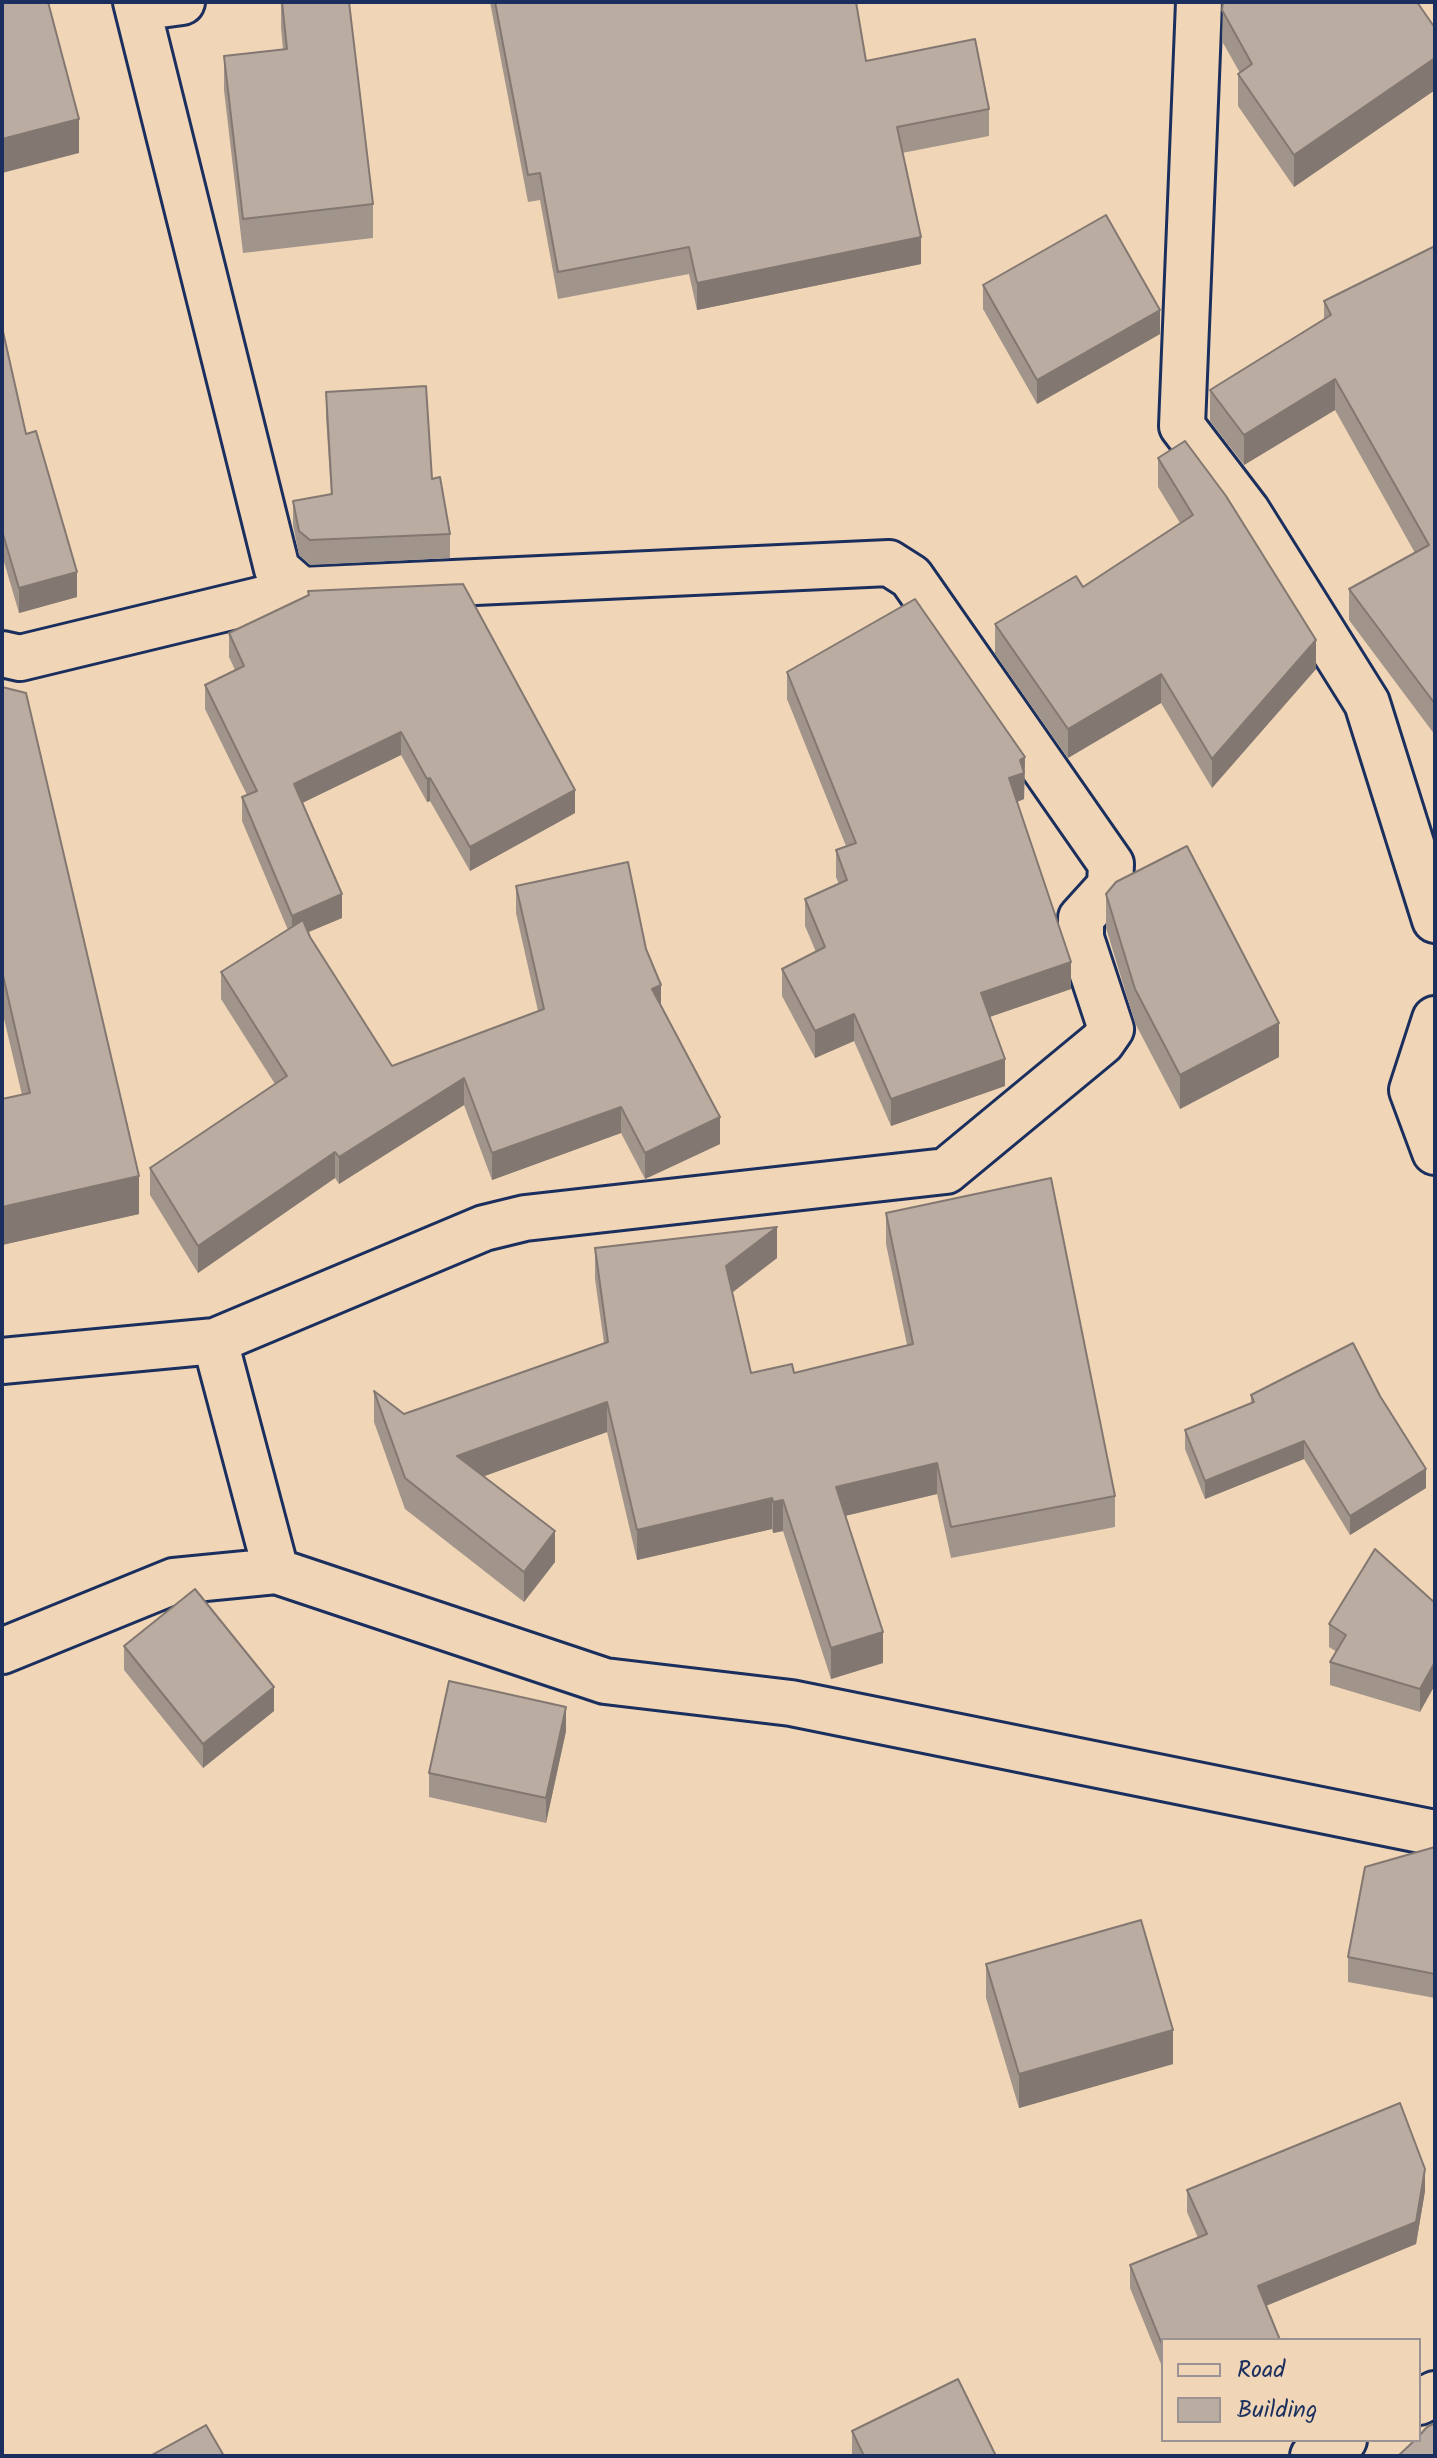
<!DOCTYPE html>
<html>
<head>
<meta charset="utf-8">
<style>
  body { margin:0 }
  #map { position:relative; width:1437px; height:2458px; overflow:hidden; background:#f0d5b7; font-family:Kalam,sans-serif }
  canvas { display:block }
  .frame { position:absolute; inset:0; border:4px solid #1b2f5e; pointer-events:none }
  .legend { position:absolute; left:1161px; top:2338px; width:260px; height:104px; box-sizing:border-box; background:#f0d5b7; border:2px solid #9b9393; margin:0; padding:10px 14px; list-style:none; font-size:24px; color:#1b2f5e }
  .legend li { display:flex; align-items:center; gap:16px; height:40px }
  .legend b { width:40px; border:2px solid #9b9393 }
</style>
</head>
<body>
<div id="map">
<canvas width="1437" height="2458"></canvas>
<div class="frame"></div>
<ul class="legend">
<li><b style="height:10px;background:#f0d5b7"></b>Road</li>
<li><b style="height:22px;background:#bbaca1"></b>Building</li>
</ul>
</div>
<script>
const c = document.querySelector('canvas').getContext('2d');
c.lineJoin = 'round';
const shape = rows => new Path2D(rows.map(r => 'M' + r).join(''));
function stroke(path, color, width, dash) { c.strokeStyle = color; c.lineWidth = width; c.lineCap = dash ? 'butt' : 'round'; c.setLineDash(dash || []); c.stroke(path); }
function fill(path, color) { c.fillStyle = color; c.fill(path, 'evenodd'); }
const street = shape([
  [136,2,277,569,301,590],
  [1199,2,1182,426,1247,511,1367,703,1435,920],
  [138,8,182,2],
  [2,654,20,658,301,590,889,563,911,577,1111,864,1110,886,1081,918,1081,938,1111,1029,1102,1042,946,1171,525,1218,484,1228,215,1341,2,1361],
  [1435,1019,1412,1090,1435,1152],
  [215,1341,276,1571],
  [2,1651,174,1581,276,1571,605,1681,791,1703,1435,1833],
  [1419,2402,1435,2394],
  [1313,2456,1344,2440]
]);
stroke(street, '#1b2f5e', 50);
stroke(street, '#f0d5b7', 44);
fill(shape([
  [281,2,349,2,373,204,373,238,243,253,224,90,224,56,283,49,281,28],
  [490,2,856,2,866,61,989,109,989,136,902,153,921,264,697,310,689,274,558,299,540,200,528,202],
  [1223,2,1435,28,1435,90,1294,187,1238,106,1238,74,1240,73,1222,41],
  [1435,246,1435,735,1349,620,1349,589,1415,553,1335,410,1244,465,1210,421,1210,390,1324,320,1324,301],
  [983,285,1160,334,1037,404,983,309],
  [2,327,26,434,77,597,19,613,2,555],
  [326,392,432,479,450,534,450,558,310,565,299,555,293,525,293,501,331,495,326,416],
  [1158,458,1316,669,1212,788,1161,703,1068,758,995,654,995,624,1083,587,1180,523,1158,487],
  [229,633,575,813,470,871,430,801,427,802,401,755,302,803,342,918,308,932,310,937,392,1066,538,1011,516,913,516,886,646,949,661,1007,720,1144,645,1179,621,1133,492,1180,464,1105,339,1184,335,1178,198,1273,150,1195,150,1168,275,1084,221,999,221,972,288,930,242,821,242,797,247,795,205,709,205,685,235,670,229,657],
  [787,672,1025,757,1024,799,1017,802,1071,989,989,1017,1005,1086,891,1126,854,1041,815,1058,782,996,782,969,816,952,805,926,805,899,839,884,836,877,836,850,846,846,787,699],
  [2,687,139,1214,2,1245,2,1099,22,1095,2,1010],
  [1106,894,1279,1057,1180,1109,1135,1023,1106,928],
  [886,1213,1115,1496,1115,1527,951,1558,937,1494,845,1516,883,1663,831,1679,783,1531,773,1533,772,1529,637,1560,607,1432,484,1476,555,1562,524,1602,405,1509,374,1422,374,1391,404,1414,604,1343,595,1279,595,1248,777,1258,732,1293,751,1373,794,1373,907,1345,886,1244],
  [1251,1395,1426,1488,1350,1535,1304,1459,1205,1499,1185,1449,1185,1430,1251,1404],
  [1435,1603,1420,1712,1330,1685,1330,1662,1337,1652,1329,1647,1329,1624],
  [124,1646,274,1711,203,1768,124,1670],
  [566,1731,546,1823,429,1797,429,1773],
  [1435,1847,1435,1998,1348,1982,1348,1957],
  [986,1964,1173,2064,1019,2108,986,1998],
  [1187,2190,1425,2191,1416,2244,1266,2306,1163,2340,1163,2369,1130,2288,1130,2265,1198,2238,1187,2212],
  [852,2431,996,2456,852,2456]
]), '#a1948a');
fill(shape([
  [1435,58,1435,90,1294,187,1294,155],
  [79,119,79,153,2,173,2,139],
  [921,237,921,264,697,310,697,283],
  [1160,310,1160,334,1037,404,1037,380],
  [1335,379,1335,410,1244,465,1244,435],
  [77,572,77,597,19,613,19,588],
  [1316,640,1316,669,1212,788,1212,759],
  [1161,674,1161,703,1068,758,1068,729],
  [401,732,401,755,294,807,294,784],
  [1025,757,1024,799,1009,805,1009,778,1020,760],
  [430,778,430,801,427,802,427,779],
  [575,790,575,813,470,871,470,847],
  [342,894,342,918,292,939,292,916],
  [1071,962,1071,989,981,1020,981,993],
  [661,985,661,1012,652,989],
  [854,1014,854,1041,815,1058,815,1031],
  [1279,1023,1279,1057,1180,1109,1180,1075],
  [1005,1059,1005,1086,891,1126,891,1099],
  [464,1078,464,1105,339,1184,339,1157],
  [621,1107,621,1133,492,1180,492,1153],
  [720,1117,720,1144,645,1179,645,1153],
  [335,1152,335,1178,198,1273,198,1246],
  [139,1176,139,1214,2,1245,2,1207],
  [777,1227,777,1258,726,1297,726,1266],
  [607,1402,607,1432,457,1486,457,1456],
  [1304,1441,1304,1459,1205,1499,1205,1481],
  [937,1463,937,1494,836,1518,836,1487],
  [1426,1469,1426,1488,1350,1535,1350,1516],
  [772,1498,772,1529,637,1560,637,1530],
  [783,1500,783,1531,773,1533,773,1502],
  [555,1531,555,1562,524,1602,524,1572],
  [883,1632,883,1663,831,1679,831,1648],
  [1435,1662,1435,1685,1420,1712,1420,1689],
  [274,1687,274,1711,203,1768,203,1744],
  [566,1707,566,1731,546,1823,546,1798],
  [1173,2030,1173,2064,1019,2108,1019,2074],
  [1425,2169,1425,2191,1416,2244,1258,2309,1258,2286]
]), '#837871');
const building = shape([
  [2,2,48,2,79,119,2,139,2,2],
  [282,2,349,2,373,204,243,219,224,56,287,49,282,2],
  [495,2,856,2,866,61,975,39,989,109,897,127,921,237,697,283,689,247,558,272,540,173,528,175,495,2],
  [1223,2,1417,2,1435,28,1435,58,1294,155,1238,74,1252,64,1222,10,1223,2],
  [1106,215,1160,310,1037,380,983,285,1106,215],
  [1435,246,1435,704,1349,589,1429,545,1335,379,1244,435,1210,390,1331,315,1324,301,1435,246],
  [2,327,26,434,36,431,77,572,19,588,2,531,2,327],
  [426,386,432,479,440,477,450,534,310,540,299,531,293,501,332,494,326,392,426,386],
  [1185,441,1226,496,1316,640,1212,759,1161,674,1068,729,995,624,1076,576,1083,587,1193,515,1158,458,1185,441],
  [463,584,575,790,470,847,430,778,427,779,401,732,294,784,342,894,292,916,242,797,257,791,205,685,244,666,229,633,309,595,308,591,463,584],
  [915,599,1025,757,1020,760,1024,773,1009,778,1071,962,981,993,1005,1059,891,1099,854,1014,815,1031,782,969,825,947,805,899,847,880,836,850,856,843,787,672,915,599],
  [2,687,26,693,139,1176,2,1207,2,1099,30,1093,2,971,2,687],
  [1187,846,1279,1023,1180,1075,1135,989,1106,894,1116,882,1187,846],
  [628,862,646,949,661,985,652,989,720,1117,645,1153,621,1107,492,1153,464,1078,339,1157,335,1152,198,1246,150,1168,287,1076,221,972,303,920,310,937,392,1066,544,1009,516,886,628,862],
  [1051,1178,1115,1496,951,1527,937,1463,836,1487,883,1632,831,1648,783,1500,773,1502,772,1498,637,1530,607,1402,457,1456,555,1531,524,1572,405,1478,374,1391,404,1414,608,1342,595,1248,777,1227,726,1266,751,1373,792,1364,794,1373,913,1344,886,1213,1051,1178],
  [1353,1343,1380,1396,1426,1469,1350,1516,1304,1441,1205,1481,1185,1430,1254,1402,1251,1395,1353,1343],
  [1375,1549,1435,1603,1435,1662,1420,1689,1330,1662,1346,1635,1329,1624,1375,1549],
  [195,1589,274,1687,203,1744,124,1646,195,1589],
  [449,1681,566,1707,546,1798,429,1773,449,1681],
  [1435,1847,1435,1974,1348,1957,1365,1867,1435,1847],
  [1141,1920,1173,2030,1019,2074,986,1964,1141,1920],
  [1400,2103,1425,2169,1416,2222,1258,2286,1280,2340,1163,2340,1163,2347,1130,2265,1207,2234,1187,2190,1400,2103],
  [958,2379,996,2456,864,2456,852,2431,958,2379],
  [1435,2423,1435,2456,1398,2456,1415,2440,1419,2440,1419,2436,1427,2427,1435,2423],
  [206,2425,224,2456,150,2456,206,2425]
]);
fill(building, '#bbaca1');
stroke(building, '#837871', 2);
</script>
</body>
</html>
